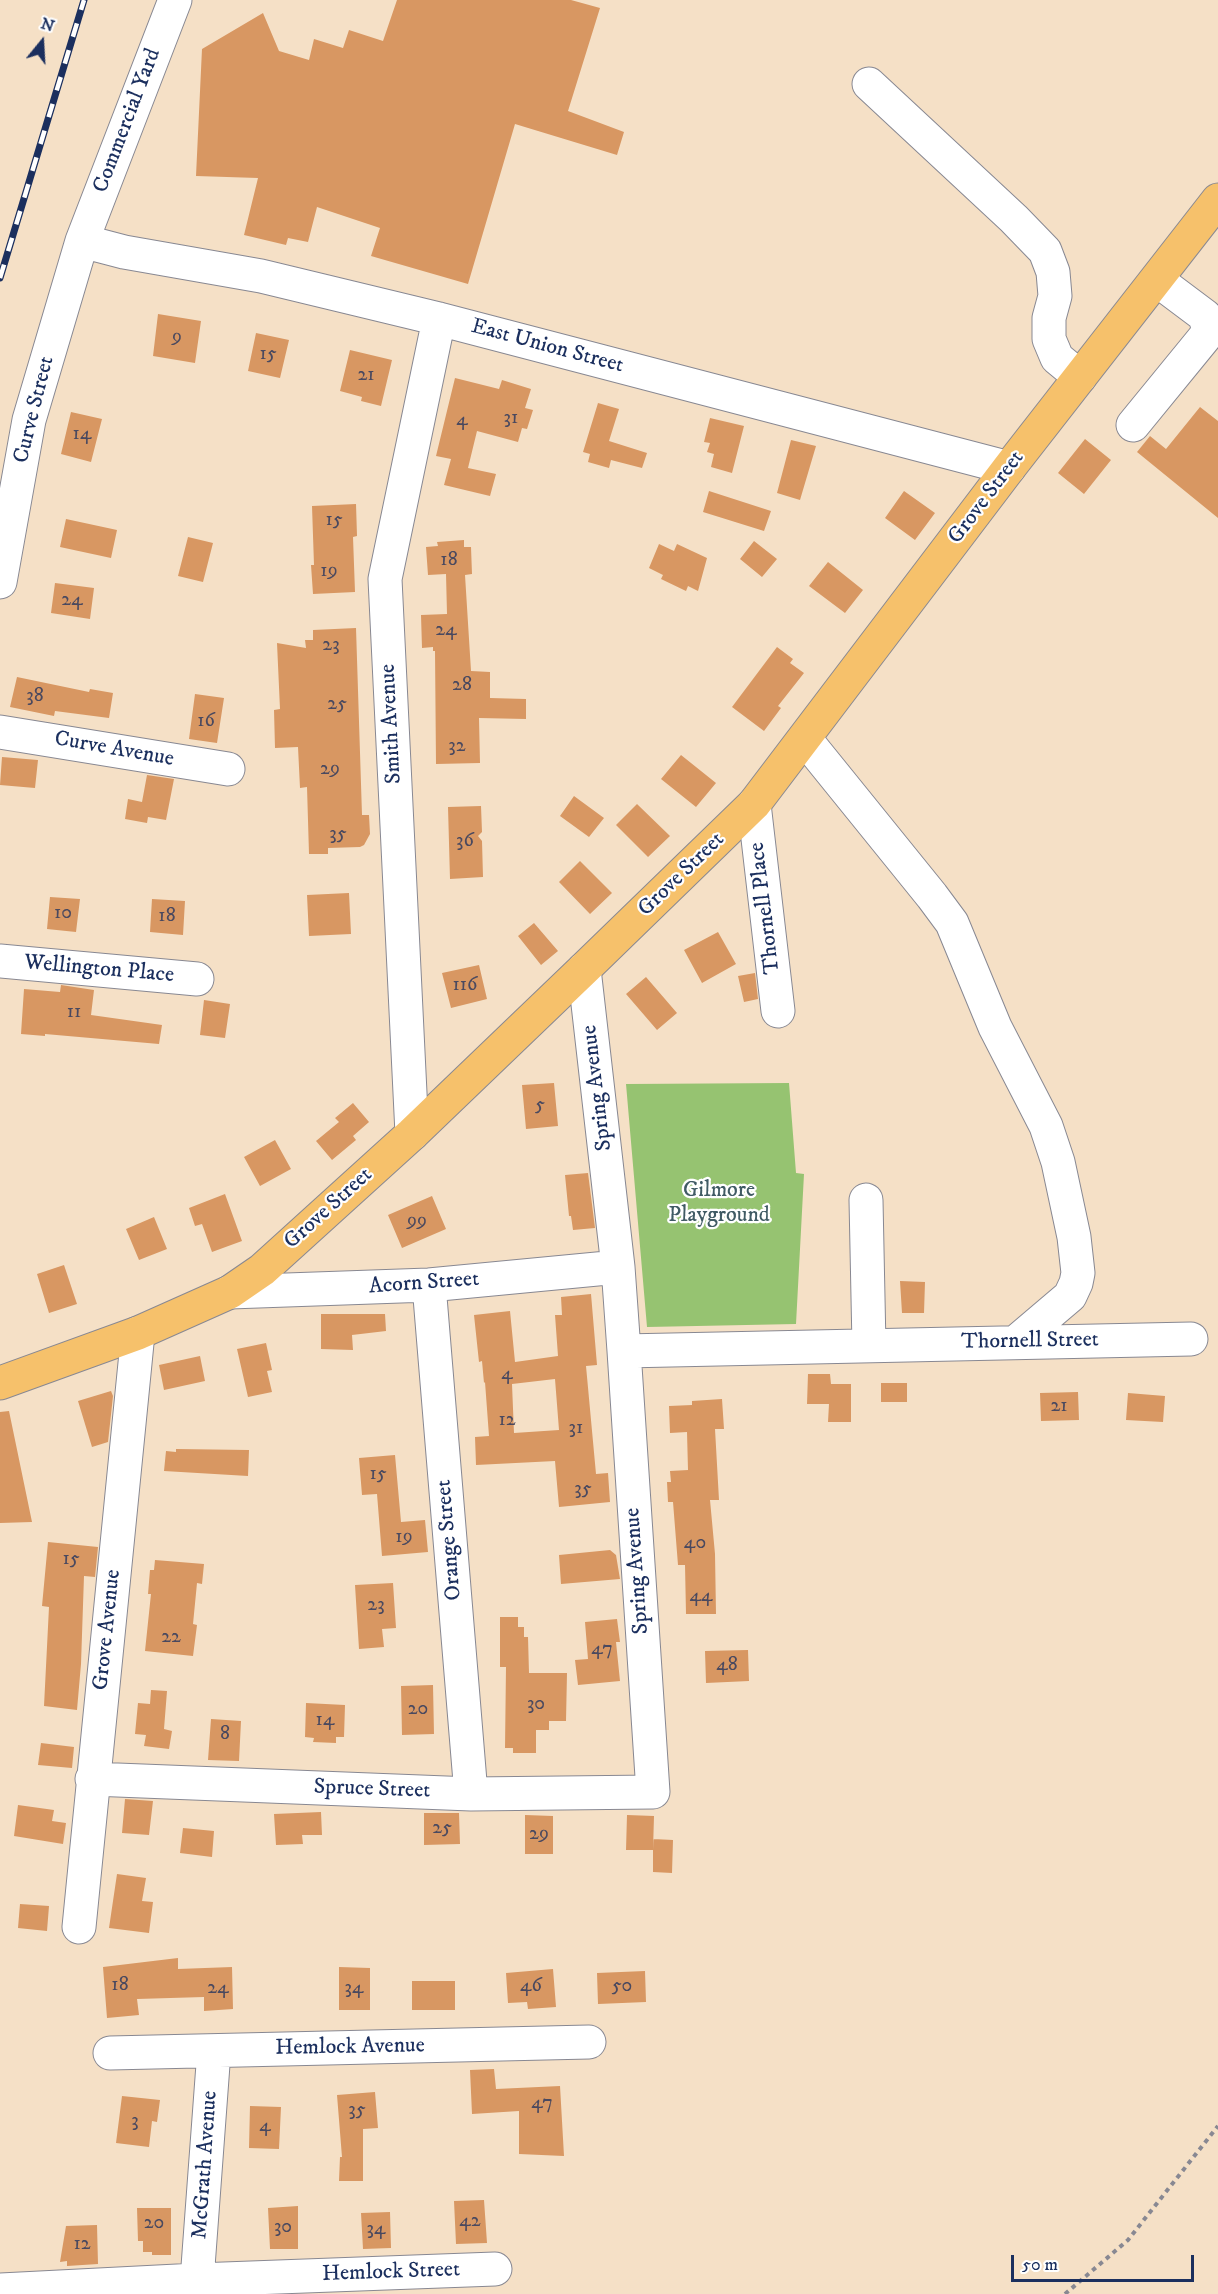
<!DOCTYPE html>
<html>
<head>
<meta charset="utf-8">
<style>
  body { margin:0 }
  #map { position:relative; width:1218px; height:2294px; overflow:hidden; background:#f5e0c6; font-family:"IM FELL DW Pica",serif }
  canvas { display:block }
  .north { position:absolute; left:12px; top:12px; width:60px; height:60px; -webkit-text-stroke:4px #fff; paint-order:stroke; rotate:18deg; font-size:16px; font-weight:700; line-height:24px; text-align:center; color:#1b2f5e }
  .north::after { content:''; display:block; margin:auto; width:21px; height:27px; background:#1b2f5e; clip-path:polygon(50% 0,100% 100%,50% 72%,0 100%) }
  .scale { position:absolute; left:1011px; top:2255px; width:183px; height:27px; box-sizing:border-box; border:3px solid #1b2f5e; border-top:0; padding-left:8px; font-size:18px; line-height:21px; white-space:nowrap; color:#1b2f5e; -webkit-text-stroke:4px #fff; paint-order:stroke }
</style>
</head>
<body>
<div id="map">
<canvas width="1218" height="2294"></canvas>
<div class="north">N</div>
<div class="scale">50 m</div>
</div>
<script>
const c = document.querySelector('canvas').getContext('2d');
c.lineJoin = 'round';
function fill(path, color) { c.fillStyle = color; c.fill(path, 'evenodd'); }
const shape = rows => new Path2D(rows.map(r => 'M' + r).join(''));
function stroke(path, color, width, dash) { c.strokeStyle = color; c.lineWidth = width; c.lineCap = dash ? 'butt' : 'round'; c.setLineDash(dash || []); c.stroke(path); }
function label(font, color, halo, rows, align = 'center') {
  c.font = font + ' "IM FELL DW Pica",serif'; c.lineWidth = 4.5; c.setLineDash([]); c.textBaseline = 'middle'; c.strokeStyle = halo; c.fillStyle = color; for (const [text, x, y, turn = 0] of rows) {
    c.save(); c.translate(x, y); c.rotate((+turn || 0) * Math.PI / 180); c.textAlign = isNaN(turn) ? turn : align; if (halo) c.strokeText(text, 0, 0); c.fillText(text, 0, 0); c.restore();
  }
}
fill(shape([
  [789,1083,796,1173,804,1174,796,1324,647,1327,626,1084]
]), '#96c371');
fill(shape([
  [397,0,571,0,600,8,568,111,624,132,617,155,515,124,468,284,371,256,380,228,317,207,308,242,288,238,286,245,244,235,258,178,196,176,202,49,263,13,279,51,309,60,314,39,343,48,349,30,383,41],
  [158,314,201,321,195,363,153,356],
  [256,333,289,340,280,378,248,371],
  [350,350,392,360,381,406,361,401,362,397,340,391],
  [455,378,499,389,502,380,531,389,525,408,533,410,527,429,522,428,518,442,477,431,468,468,496,474,490,496,444,485,451,459,436,456],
  [598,403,619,409,609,441,647,453,642,468,611,460,609,468,588,462,590,454,583,452],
  [1200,407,1218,421,1218,518,1137,452,1150,436,1166,449],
  [71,412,102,419,91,462,61,454],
  [710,418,744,426,732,473,711,467,714,454,707,452,710,443,704,442],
  [1085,439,1111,460,1084,494,1058,473],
  [791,440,816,446,800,500,777,493],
  [709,491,771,511,764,531,703,512],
  [904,491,935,513,915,540,885,518],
  [356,504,357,536,353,537,355,592,313,594,311,565,314,565,312,506],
  [66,519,117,530,111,558,60,547],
  [188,537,213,543,203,582,178,576],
  [464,540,464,547,471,547,472,574,465,575,471,671,490,672,490,698,526,699,526,719,479,718,480,763,436,764,435,651,433,651,433,647,422,648,421,615,447,614,446,574,428,575,426,547,438,546,437,542],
  [754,541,777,559,762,577,740,559],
  [659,544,674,551,677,544,707,558,698,591,688,586,686,591,661,579,663,575,649,568],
  [828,562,863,590,845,613,809,586],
  [55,583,94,588,90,619,51,613],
  [356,628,362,815,369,815,370,834,364,845,360,847,328,848,328,854,309,854,307,787,300,788,298,747,275,748,274,710,280,709,277,643,306,648,305,640,313,640,313,630],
  [777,647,793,659,790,663,804,673,778,706,781,708,764,731,732,707],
  [17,677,89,692,90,689,113,693,109,718,55,711,54,716,10,707],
  [195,694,224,698,217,743,189,739],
  [681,755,716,783,696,807,661,779],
  [2,757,38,760,35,788,0,785],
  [147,775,174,779,166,820,148,817,147,823,125,819,128,799,142,802],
  [574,796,604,818,589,837,560,816],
  [637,804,670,836,648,857,616,825],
  [481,806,482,832,478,836,482,841,483,877,450,879,448,807],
  [580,861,612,893,590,914,559,882],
  [349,893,351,934,309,936,307,895],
  [50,897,80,899,76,932,47,929],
  [152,899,185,901,183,935,150,932],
  [534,923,558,951,541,965,518,936],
  [718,932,736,964,702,983,684,950],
  [479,965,487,999,451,1008,442,973],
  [755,973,758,999,744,1002,738,976],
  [646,977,677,1013,657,1030,626,994],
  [61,985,94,990,91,1015,162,1025,159,1044,45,1034,45,1036,21,1034,24,989,60,992],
  [204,1000,230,1004,225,1038,200,1035],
  [554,1083,558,1126,526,1129,522,1085],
  [353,1103,369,1122,353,1136,356,1140,332,1160,316,1141,339,1122,335,1118],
  [275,1140,291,1169,260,1186,244,1157],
  [588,1173,595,1228,573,1230,571,1216,569,1216,565,1175],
  [225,1194,242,1241,212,1252,202,1224,195,1226,189,1208],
  [432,1196,446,1229,402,1248,388,1215],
  [154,1217,167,1249,139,1260,126,1229],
  [64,1265,77,1304,49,1313,37,1274],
  [900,1281,925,1282,924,1313,902,1313],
  [591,1294,597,1365,586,1366,596,1474,608,1473,610,1502,559,1507,555,1461,476,1465,475,1437,489,1436,485,1382,484,1383,482,1361,479,1362,474,1315,510,1311,515,1362,558,1356,555,1315,562,1315,561,1297],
  [555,1379,559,1430,514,1433,512,1384],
  [321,1314,385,1314,386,1331,352,1335,353,1350,321,1349],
  [266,1343,272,1370,267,1371,272,1392,248,1397,237,1349],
  [200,1356,205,1381,164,1390,159,1365],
  [808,1374,830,1374,831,1384,851,1384,851,1422,828,1422,829,1404,807,1404],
  [881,1383,907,1383,907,1402,881,1402],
  [111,1391,113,1396,108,1442,92,1447,78,1401],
  [1078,1392,1079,1420,1041,1421,1040,1393],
  [1128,1393,1165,1396,1163,1422,1126,1420],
  [722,1399,724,1429,715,1429,719,1500,710,1500,715,1554,716,1614,686,1614,685,1565,678,1565,673,1502,668,1502,667,1482,671,1482,670,1471,688,1470,687,1432,670,1433,669,1406,692,1405,692,1401],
  [9,1411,32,1522,0,1523,0,1412],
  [176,1449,249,1450,248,1476,164,1471,166,1451,176,1452],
  [395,1455,401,1522,425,1520,428,1552,382,1556,377,1494,362,1495,359,1458],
  [48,1542,98,1547,95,1577,84,1576,81,1664,77,1710,44,1706,49,1607,42,1606],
  [610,1550,616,1555,620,1579,561,1584,559,1555],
  [155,1560,204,1564,202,1584,197,1583,193,1624,197,1625,193,1656,145,1651,151,1594,148,1594,150,1570,154,1570],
  [393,1583,396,1628,382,1629,384,1647,359,1649,355,1585],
  [500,1617,518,1617,518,1627,524,1627,524,1637,528,1637,529,1673,567,1673,566,1721,549,1721,549,1730,536,1730,536,1753,513,1753,513,1748,505,1748,506,1667,500,1667],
  [617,1619,620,1642,616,1642,620,1681,578,1685,575,1660,588,1659,585,1622],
  [748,1650,749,1681,706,1683,705,1651],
  [433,1685,434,1734,402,1735,401,1686],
  [151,1690,167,1691,164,1729,172,1731,169,1749,144,1746,146,1735,135,1734,138,1703,150,1704],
  [306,1703,345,1705,344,1737,336,1737,336,1743,313,1742,314,1738,305,1737],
  [211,1719,241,1721,239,1761,208,1760],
  [41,1743,74,1747,72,1768,38,1765],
  [125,1799,153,1801,149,1835,122,1833],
  [18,1805,54,1810,52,1821,66,1823,63,1844,14,1836],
  [321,1812,322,1835,302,1835,303,1844,276,1845,274,1814],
  [424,1813,459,1813,460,1844,424,1845],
  [525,1815,553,1816,553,1854,525,1854],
  [627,1815,654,1816,653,1850,626,1850],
  [183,1828,214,1831,212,1857,180,1853],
  [653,1839,673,1840,672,1873,653,1872],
  [117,1874,146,1878,142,1901,153,1902,149,1933,109,1928],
  [20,1904,49,1906,47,1931,18,1928],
  [178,1958,178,1969,232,1967,233,2009,204,2011,204,1997,137,1999,139,2015,107,2018,103,1967],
  [339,1967,370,1968,370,2010,339,2010],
  [553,1969,556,2007,528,2009,527,2002,508,2003,506,1973],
  [645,1971,646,2002,598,2004,597,1973],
  [412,1981,455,1981,455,2010,412,2010],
  [494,2069,496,2089,560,2086,564,2156,519,2154,519,2111,472,2114,470,2070],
  [375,2092,378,2128,363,2129,363,2181,339,2181,340,2157,342,2157,337,2095],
  [122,2096,160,2100,157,2122,152,2121,149,2147,116,2143],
  [250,2106,281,2107,279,2149,249,2148],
  [484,2200,487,2243,456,2244,454,2201],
  [298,2206,298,2249,270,2249,268,2208],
  [137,2208,171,2208,171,2255,152,2255,152,2252,143,2252,143,2241,138,2241],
  [390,2212,391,2248,363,2249,361,2213],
  [97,2225,98,2264,67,2266,67,2261,60,2262,66,2226]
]), '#d89762');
const minor = shape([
  [869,84,1014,219,1045,251,1053,272,1055,296,1049,318,1049,339,1057,358,1080,377],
  [82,241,124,252,261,276,439,319,1009,468],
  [1133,425,1209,332,1205,316,1157,280],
  [0,582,29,420,82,241,175,0],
  [0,732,228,769],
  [805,739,932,896,952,923,995,1027,1046,1126,1058,1162,1074,1237,1078,1273,1076,1283,1070,1296,1017,1341],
  [754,804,778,1011],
  [0,961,197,979],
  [584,969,618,1267,624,1351,1191,1339],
  [412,1134,385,579,439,319],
  [866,1200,869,1346],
  [429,1285,471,1794],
  [230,1292,429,1285,618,1267],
  [92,1779,471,1794,653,1792,624,1351],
  [79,1927,138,1333],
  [110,2053,589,2042],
  [197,2280,214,2051],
  [0,2290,197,2280,495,2269]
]);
const major = shape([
  [0,1383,138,1333,230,1292,262,1270,412,1134,584,969,754,804,1009,468,1218,200]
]);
stroke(minor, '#888892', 35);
stroke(major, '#888892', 35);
stroke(shape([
  [1065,2294,1128,2240,1218,2126]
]), '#888892', 4, [4.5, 4.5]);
stroke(minor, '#fff', 33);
stroke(major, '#f6c16b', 33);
const rail = shape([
  [0,278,84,0]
]);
stroke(rail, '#1b2f5e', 7);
stroke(rail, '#fff', 4.5, [14]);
label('20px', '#4a495f', null, [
  ["9",177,338],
  ["15",268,355],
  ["21",366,376],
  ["31",511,419],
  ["4",462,421],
  ["14",82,435],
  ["15",334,521],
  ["18",449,561],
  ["19",329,572],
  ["24",72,601],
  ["24",446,631],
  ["23",331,646],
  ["28",462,686],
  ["38",35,697],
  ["25",337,705],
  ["16",206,722],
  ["32",457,747],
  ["29",330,770],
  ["35",338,835],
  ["36",465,842],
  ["10",63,914],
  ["18",167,917],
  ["116",465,986],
  ["11",74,1013],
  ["5",540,1106],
  ["99",417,1222],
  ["4",507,1375],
  ["21",1059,1407],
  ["12",507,1421],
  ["31",576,1429],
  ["15",378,1475],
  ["35",583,1490],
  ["19",404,1538],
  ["40",695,1544],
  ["15",71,1560],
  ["44",701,1597],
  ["23",376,1606],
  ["22",171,1638],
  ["47",602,1650],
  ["48",727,1666],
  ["30",536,1705],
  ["20",418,1710],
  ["14",325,1721],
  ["8",225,1735],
  ["25",442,1829],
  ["29",539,1835],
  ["18",120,1986],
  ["46",531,1987],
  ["50",622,1987],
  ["24",218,1989],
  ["34",354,1989],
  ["47",542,2104],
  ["35",357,2111],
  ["3",135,2122],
  ["4",265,2127],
  ["42",470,2222],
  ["20",154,2224],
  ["30",283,2228],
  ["34",376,2230],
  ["12",82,2245]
]);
label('22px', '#1b2f5e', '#fff', [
  ["Commercial Yard",128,121,-69],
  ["East Union Street",547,347,15],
  ["Curve Street",35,410,-76],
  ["Grove Street",987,498,-53],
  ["Smith Avenue",392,724,-93],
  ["Curve Avenue",114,750,10],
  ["Grove Street",682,875,-44],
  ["Thornell Place",766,908,-97],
  ["Wellington Place",99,970,5],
  ["Spring Avenue",598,1088,-97],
  ["Grove Street",329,1209,-42],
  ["Acorn Street",424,1284,-4],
  ["Thornell Street",1030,1342,-1],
  ["Orange Street",450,1540,-95],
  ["Spring Avenue",638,1571,-94],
  ["Grove Avenue",108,1630,-84],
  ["Spruce Street",372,1790,2],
  ["Hemlock Avenue",350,2048,-1],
  ["McGrath Avenue",206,2165,-86],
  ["Hemlock Street",391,2273,-2]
]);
label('22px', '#405b64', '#fff', [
  ["Gilmore",719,1191],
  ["Playground",719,1216]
]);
</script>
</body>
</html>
